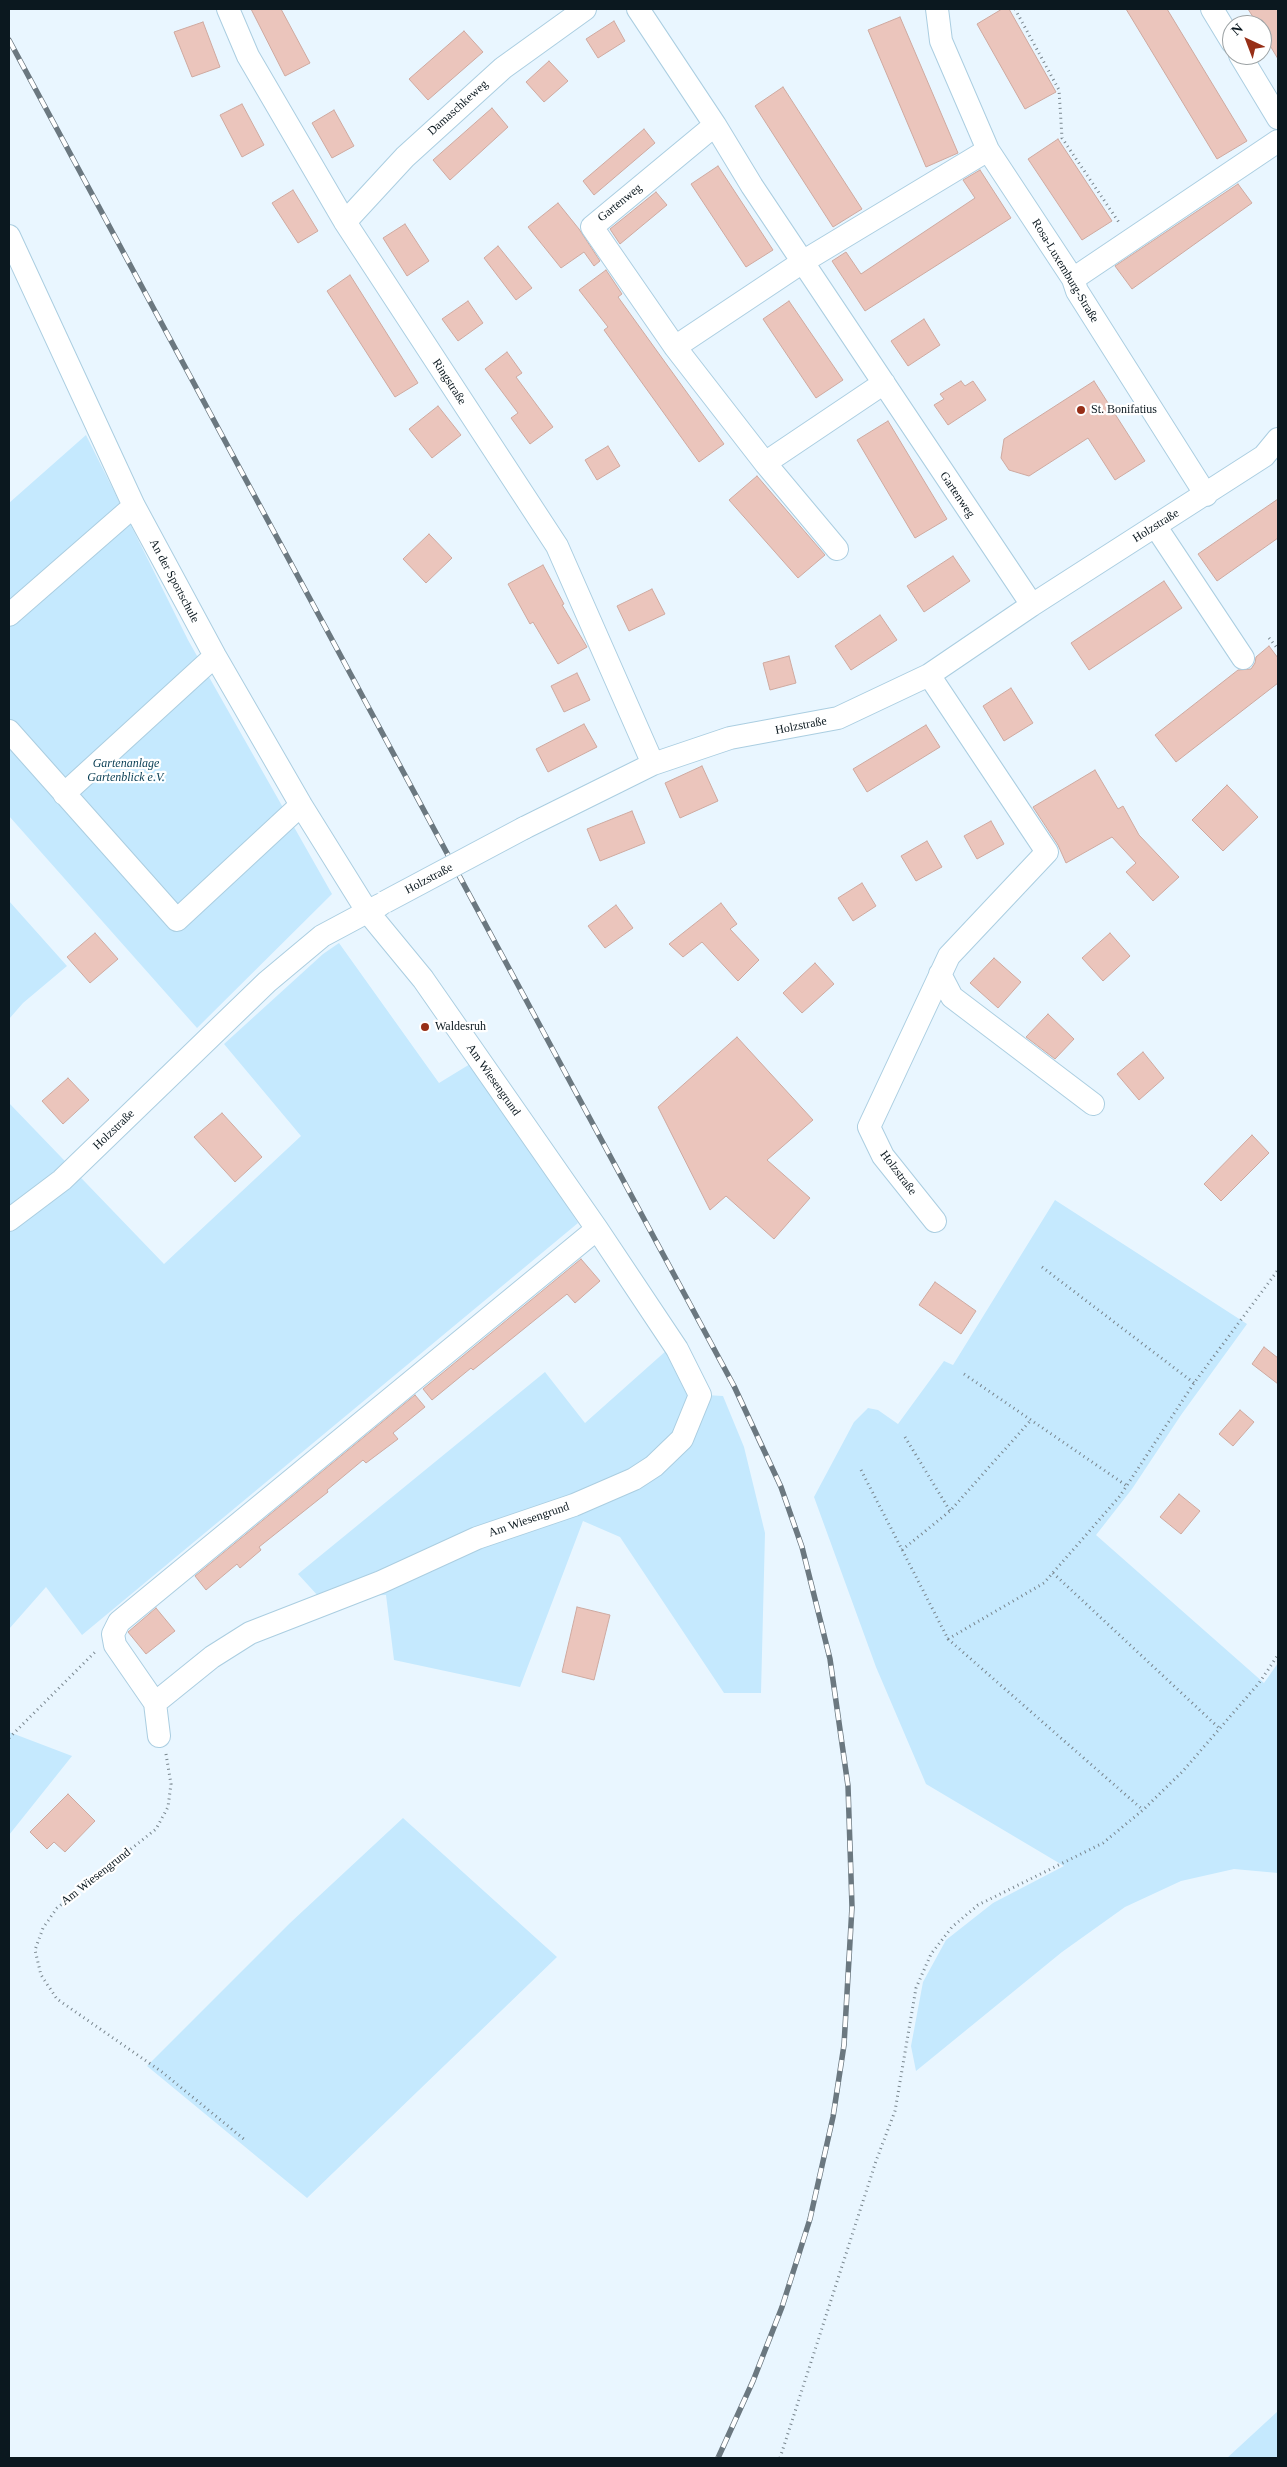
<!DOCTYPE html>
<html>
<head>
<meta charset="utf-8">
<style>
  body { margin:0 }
  #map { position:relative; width:1287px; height:2467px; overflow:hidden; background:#e9f6ff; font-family:Georgia,serif }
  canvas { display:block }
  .frame { position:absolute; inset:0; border:10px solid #0b181f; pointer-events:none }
  .north { position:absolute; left:1222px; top:15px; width:50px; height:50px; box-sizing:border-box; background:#fff; border:1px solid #9da3a5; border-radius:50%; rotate:317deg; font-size:14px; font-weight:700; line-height:20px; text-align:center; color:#0b181f }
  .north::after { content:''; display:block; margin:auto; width:18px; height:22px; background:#972f17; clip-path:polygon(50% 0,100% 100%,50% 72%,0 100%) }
</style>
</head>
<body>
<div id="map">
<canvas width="1287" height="2467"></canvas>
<div class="frame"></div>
<div class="north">N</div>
</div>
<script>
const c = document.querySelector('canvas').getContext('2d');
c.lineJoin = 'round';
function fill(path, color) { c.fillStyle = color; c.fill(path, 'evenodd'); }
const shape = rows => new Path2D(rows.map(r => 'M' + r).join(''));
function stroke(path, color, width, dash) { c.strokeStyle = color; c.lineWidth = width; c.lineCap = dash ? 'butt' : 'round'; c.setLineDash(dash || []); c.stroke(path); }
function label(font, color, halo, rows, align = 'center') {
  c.font = font + ' Georgia,serif'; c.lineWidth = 4.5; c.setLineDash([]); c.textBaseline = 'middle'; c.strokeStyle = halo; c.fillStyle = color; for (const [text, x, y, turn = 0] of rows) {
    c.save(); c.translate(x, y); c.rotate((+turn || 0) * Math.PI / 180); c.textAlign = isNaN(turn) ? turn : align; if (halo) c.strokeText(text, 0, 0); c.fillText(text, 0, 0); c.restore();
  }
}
fill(shape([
  [86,435,188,640,332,894,197,1028,9,816,9,503],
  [9,901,67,966,23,1003,9,1019],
  [339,943,439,1083,475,1061,578,1223,82,1635,46,1587,9,1629,9,1103,164,1264,301,1136,224,1044,323,954],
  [1055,1200,1247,1324,1181,1415,1132,1489,1096,1535,1264,1683,1278,1663,1278,1873,1234,1869,1181,1881,1125,1907,1062,1952,916,2071,911,2046,923,1982,946,1940,993,1903,1064,1866,926,1784,876,1667,814,1497,854,1422,868,1408,878,1410,898,1424,944,1361,953,1365],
  [667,1350,688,1394,723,1396,744,1447,765,1533,761,1693,724,1693,620,1537,583,1521,520,1687,394,1660,386,1595,319,1597,298,1574,545,1372,585,1423],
  [9,1732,72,1756,9,1835],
  [403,1818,557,1957,307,2198,147,2066,290,1923],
  [1278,2411,1278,2456,1276,2458,1227,2458]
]), '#c5e9fe');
const building = shape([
  [251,9,281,9,310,63,285,76,251,9],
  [1002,9,1009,9,1056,92,1025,109,977,24,1002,9],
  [1126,9,1167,9,1247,141,1217,159,1126,9],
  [1248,9,1278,9,1278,59,1262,32,1262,25,1258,25,1248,9],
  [900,17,958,153,926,167,868,30,900,17],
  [614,21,625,41,598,58,586,39,614,21],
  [203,22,220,67,192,77,174,32,203,22],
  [464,31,483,52,428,100,409,79,464,31],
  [549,61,568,81,544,102,526,82,549,61],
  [783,87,862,209,833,227,755,106,783,87],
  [242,104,264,145,242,157,220,115,242,104],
  [492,108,508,127,450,180,433,160,492,108],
  [334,110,354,146,332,158,312,123,334,110],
  [644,129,655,143,594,195,583,181,644,129],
  [1058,139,1112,221,1082,240,1028,159,1058,139],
  [718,166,773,250,746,267,691,184,718,166],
  [980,170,1011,218,865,311,832,261,846,252,861,274,975,198,963,180,980,170],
  [1238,184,1252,203,1132,289,1115,266,1238,184],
  [293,190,318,231,298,243,272,203,293,190],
  [656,192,667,205,620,244,610,229,656,192],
  [558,203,579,229,600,261,594,266,584,252,561,268,528,227,558,203],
  [405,224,429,261,407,276,383,238,405,224],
  [498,246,532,288,516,300,484,258,498,246],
  [606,270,622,294,618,297,724,444,699,462,604,330,608,327,579,290,606,270],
  [350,275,418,383,395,397,327,291,350,275],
  [468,301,483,323,458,341,442,319,468,301],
  [789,301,843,380,816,398,763,319,789,301],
  [924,319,940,345,908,366,891,341,924,319],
  [507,352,522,373,516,377,553,427,530,444,511,418,518,413,485,369,507,352],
  [961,381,965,386,973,381,986,400,948,425,934,405,944,399,940,394,961,381],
  [1094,381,1145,461,1115,480,1088,438,1029,476,1009,470,1001,458,1004,439,1094,381],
  [438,406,461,435,432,458,409,429,438,406],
  [888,421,947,519,915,538,857,440,888,421],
  [608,446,620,466,597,480,585,460,608,446],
  [757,476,825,555,798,578,729,500,757,476],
  [1278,499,1278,538,1217,581,1198,554,1278,499],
  [429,534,452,558,426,583,403,559,429,534],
  [953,556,970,581,924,612,907,586,953,556],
  [543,565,564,604,562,605,587,647,558,664,533,622,530,624,508,584,543,565],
  [1164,581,1182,608,1089,670,1071,643,1164,581],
  [652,589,665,614,629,631,617,606,652,589],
  [880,615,897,640,851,670,835,646,880,615],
  [1269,646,1278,658,1278,683,1176,762,1155,735,1238,670,1251,669,1255,663,1256,657,1269,646],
  [789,656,796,683,770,690,763,663,789,656],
  [577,673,590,700,564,712,551,686,577,673],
  [1011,688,1033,723,1004,741,983,706,1011,688],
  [584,724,597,747,548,772,536,749,584,724],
  [926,725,940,747,867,792,853,769,926,725],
  [702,766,718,801,680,818,665,783,702,766],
  [1095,770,1118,809,1123,806,1139,835,1179,877,1153,901,1126,872,1136,863,1112,837,1066,863,1058,845,1033,807,1095,770],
  [1227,785,1258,817,1223,851,1192,820,1227,785],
  [632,811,645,843,600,861,587,829,632,811],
  [991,821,1004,844,977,859,964,836,991,821],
  [927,841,942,867,916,881,901,856,927,841],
  [862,883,876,906,853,921,838,898,862,883],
  [721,903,737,924,730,929,759,960,738,981,702,942,683,957,669,944,721,903],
  [616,905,633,928,605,948,588,926,616,905],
  [95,933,118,959,90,983,67,957,95,933],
  [1110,933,1130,956,1103,981,1082,958,1110,933],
  [994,958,1021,982,998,1008,970,983,994,958],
  [815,963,834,984,802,1013,783,993,815,963],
  [1048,1014,1074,1039,1055,1059,1026,1037,1048,1014],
  [737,1037,813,1120,767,1160,810,1198,774,1239,726,1196,710,1210,658,1107,737,1037],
  [1143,1052,1164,1078,1139,1100,1117,1074,1143,1052],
  [68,1078,89,1100,63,1124,42,1101,68,1078],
  [222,1113,262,1157,235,1182,194,1137,222,1113],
  [1252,1135,1269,1153,1221,1201,1204,1184,1252,1135],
  [581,1259,600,1281,575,1303,567,1294,473,1370,471,1368,432,1400,423,1389,581,1259],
  [935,1282,976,1311,961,1334,919,1305,935,1282],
  [1264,1347,1278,1358,1278,1384,1252,1364,1264,1347],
  [415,1395,425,1407,393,1433,398,1439,366,1463,363,1460,327,1490,328,1492,259,1547,261,1550,240,1568,237,1564,206,1590,195,1576,415,1395],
  [1240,1410,1254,1422,1233,1446,1219,1434,1240,1410],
  [1179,1494,1200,1511,1181,1534,1160,1517,1179,1494],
  [577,1607,610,1615,594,1680,562,1672,577,1607],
  [156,1608,175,1631,146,1654,128,1632,156,1608],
  [68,1794,95,1821,65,1852,54,1842,47,1849,30,1832,68,1794]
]);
fill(building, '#ebc5bc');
stroke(building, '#cea9a0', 1);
const minor = shape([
  [228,9,248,56,345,222,557,546,653,764],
  [638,9,715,125,752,186,1032,605],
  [937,9,941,41,988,150,1073,279,1077,291,1206,495],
  [1212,9,1232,42],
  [1240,55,1278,118],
  [715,125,592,227,675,347,765,463,837,549],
  [345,222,405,157,503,68,585,9],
  [9,236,134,506,215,656,301,805,367,911,423,979,597,1229,677,1349,700,1395,682,1439,654,1466,634,1479,574,1505,477,1538,381,1582,250,1633,212,1657,155,1703,159,1736],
  [1073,279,1278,141],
  [675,347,804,261,988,150],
  [765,463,884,383],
  [1156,527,1243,658],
  [9,615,134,506],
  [929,675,1047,852,949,956,869,1127,883,1156,935,1221],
  [9,731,177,920,301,805],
  [64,794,215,656],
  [524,828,653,764,730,738,838,718,929,675,1032,605,1264,456,1278,439],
  [940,974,952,997,1093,1104],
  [9,1220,62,1180,267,982,322,936,380,905],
  [155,1703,115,1645,113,1634,119,1622,597,1229]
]);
stroke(minor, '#abcee1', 24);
stroke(shape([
  [1015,9,1059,90,1062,138,1120,224],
  [1269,638,1278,649],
  [1042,1267,1194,1383],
  [964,1374,1127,1486],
  [905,1437,950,1511],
  [861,1470,948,1639,1143,1810],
  [902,1550,950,1511,1031,1420],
  [1053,1573,1219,1728],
  [948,1639,1044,1583,1120,1496,1194,1383,1278,1270],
  [9,1738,95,1652],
  [166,1754,171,1784,168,1807,156,1829,57,1908,43,1928,35,1950,41,1975,57,1999,162,2072,245,2140],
  [780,2458,876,2161,895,2111,916,1988,931,1954,952,1927,978,1905,1103,1843,1143,1810,1183,1771,1259,1683,1278,1655]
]), '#78858d', 3, [1, 4]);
stroke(minor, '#fff', 22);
const rail = shape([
  [9,40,734,1386,781,1487,802,1547,830,1659,848,1786,852,1907,844,2045,833,2117,810,2219,782,2307,753,2381,718,2458]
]);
stroke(rail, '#6b7880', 5.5);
stroke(rail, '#fff', 4, [11]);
const minorBridge = shape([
  [385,902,524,828]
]);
stroke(minorBridge, '#abcee1', 24, []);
stroke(minorBridge, '#fff', 22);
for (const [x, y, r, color] of [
  [1081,410,5,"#972f17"],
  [425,1027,5,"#972f17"]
]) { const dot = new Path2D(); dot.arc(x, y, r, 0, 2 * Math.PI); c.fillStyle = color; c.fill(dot); stroke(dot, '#fff', 2); }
label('12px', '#0b181f', '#fff', [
  ["Damaschkeweg",458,108,-42],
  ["Gartenweg",620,203,-39],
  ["Rosa-Luxemburg-Straße",1065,271,59],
  ["Ringstraße",449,382,57],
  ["Gartenweg",957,495,56],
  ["Holzstraße",1156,526,-32],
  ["An der Sportschule",174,581,62],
  ["Holzstraße",801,726,-11],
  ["Holzstraße",429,879,-28],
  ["Am Wiesengrund",493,1080,55],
  ["Holzstraße",114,1130,-44],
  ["Holzstraße",898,1173,53],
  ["Am Wiesengrund",529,1520,-19],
  ["Am Wiesengrund",96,1877,-38]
]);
label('12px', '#0b181f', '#fff', [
  ["St. Bonifatius",1091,410],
  ["Waldesruh",435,1027]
], 'left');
label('italic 12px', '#083d53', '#fff', [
  ["Gartenanlage",126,764],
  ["Gartenblick e.V.",126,778]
]);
</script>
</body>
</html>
